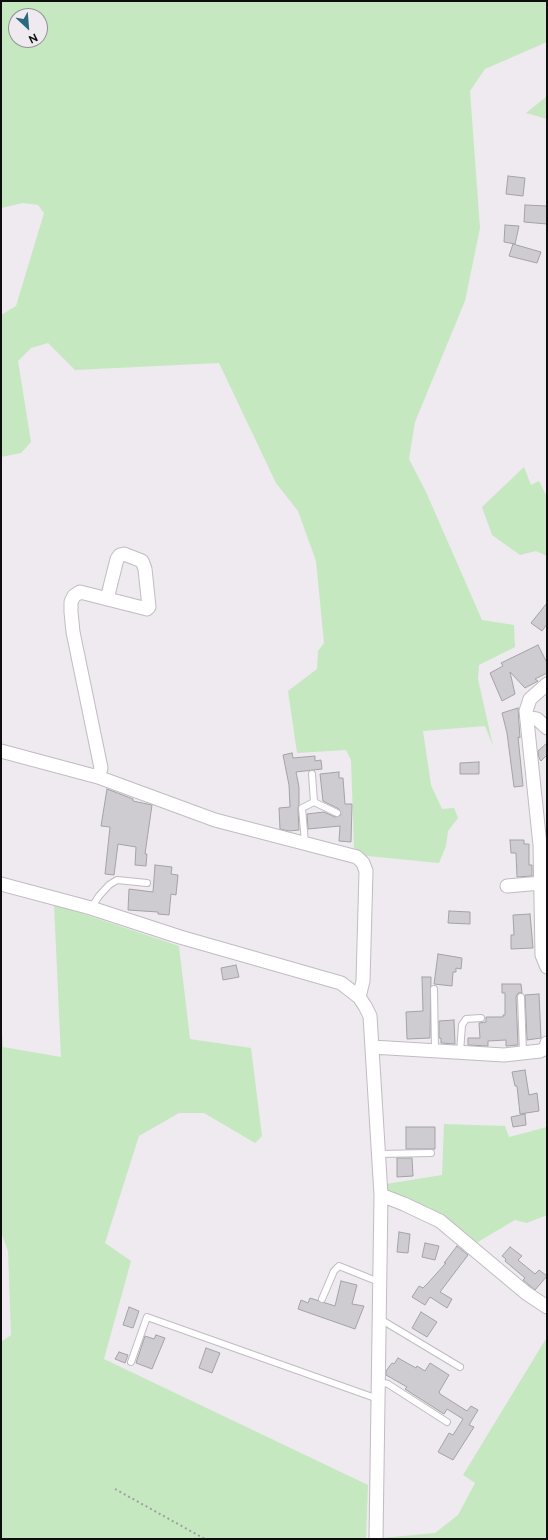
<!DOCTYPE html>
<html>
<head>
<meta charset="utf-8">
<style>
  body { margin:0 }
  #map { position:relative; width:548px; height:1540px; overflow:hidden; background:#eeeaf0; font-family:Raleway,sans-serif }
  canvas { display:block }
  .frame { position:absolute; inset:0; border:2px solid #0f0d0f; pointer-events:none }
  .north { position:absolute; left:8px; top:8px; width:40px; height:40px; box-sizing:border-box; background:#eeeaf0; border:1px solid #959296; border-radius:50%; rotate:154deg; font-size:11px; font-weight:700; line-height:16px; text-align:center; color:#0f0d0f }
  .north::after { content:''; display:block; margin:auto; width:14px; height:18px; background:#2b697f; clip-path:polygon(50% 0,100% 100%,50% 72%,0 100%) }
</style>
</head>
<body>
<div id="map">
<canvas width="548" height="1540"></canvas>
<div class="frame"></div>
<div class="north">N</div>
</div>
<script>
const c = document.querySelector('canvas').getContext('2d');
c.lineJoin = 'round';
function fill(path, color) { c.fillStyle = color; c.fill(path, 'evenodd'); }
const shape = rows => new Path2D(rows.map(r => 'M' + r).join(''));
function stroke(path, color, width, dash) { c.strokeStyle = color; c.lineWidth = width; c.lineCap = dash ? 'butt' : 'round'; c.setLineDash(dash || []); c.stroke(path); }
fill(shape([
  [1,1,547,1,547,42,485,69,470,91,480,228,465,301,415,422,409,459,426,492,482,620,514,625,515,647,479,665,478,679,493,746,485,726,423,731,431,785,442,809,454,808,458,818,448,831,446,846,439,863,367,856,354,848,351,760,346,750,297,753,288,691,317,669,318,651,324,643,316,561,298,511,276,483,219,363,75,370,48,343,31,348,18,361,31,442,21,453,1,457,1,315,16,306,44,213,38,205,23,203,1,208],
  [16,16,40,16,40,40,16,40],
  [547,96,547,119,526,113],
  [524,467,531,485,539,481,547,497,547,556,536,551,520,555,492,535,482,507],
  [54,904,179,946,190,1039,251,1048,262,1136,255,1143,204,1113,179,1113,139,1136,105,1243,131,1261,104,1359,368,1485,366,1539,1,1539,1,1342,11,1335,8,1251,1,1232,1,1019,3,1047,61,1057],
  [444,1124,505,1126,509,1137,547,1127,547,1215,527,1223,515,1220,476,1243,387,1192,386,1184,442,1175],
  [547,1337,547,1539,382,1539,382,1538,435,1533,458,1515,475,1483,463,1475]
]), '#c6e8c1');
const building = shape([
  [508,176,525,178,523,196,506,194,508,176],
  [525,205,547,206,547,224,524,222,525,205],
  [505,225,519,226,515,244,504,242,505,225],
  [513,244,541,252,537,263,509,256,513,244],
  [547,603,547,624,542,631,531,623,547,603],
  [538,645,547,663,547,673,535,679,538,681,525,688,510,672,515,694,502,701,490,673,503,666,501,663,538,645],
  [518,708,520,738,518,737,523,786,514,787,507,733,502,713,518,708],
  [547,743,547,755,541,761,539,758,538,751,547,743],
  [292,753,293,758,315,756,315,761,321,760,322,769,296,772,299,787,299,804,298,808,299,830,289,831,280,829,279,808,290,807,289,785,283,755,292,753],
  [479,762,479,774,460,774,460,763,479,762],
  [339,772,339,778,343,778,345,804,352,804,351,842,339,841,340,826,308,829,307,814,324,812,335,817,341,815,339,809,323,801,320,774,339,772],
  [107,789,133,799,133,801,152,805,145,854,147,854,146,866,135,865,136,847,118,844,114,875,105,874,110,827,101,826,107,789],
  [510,840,524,840,524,844,529,844,529,865,532,865,532,876,517,877,516,853,511,853,510,840],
  [155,865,172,867,171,874,178,875,176,895,171,894,169,915,158,914,158,912,128,910,129,889,153,892,155,865],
  [449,911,470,912,470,924,448,923,449,911],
  [530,914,533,948,511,949,511,935,514,935,513,915,530,914],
  [438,954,462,958,461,969,456,968,456,972,453,972,452,986,434,984,438,954],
  [236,965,239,977,223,980,221,968,236,965],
  [422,977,431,977,430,1038,407,1039,406,1012,423,1011,422,977],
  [502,984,521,984,522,993,518,993,516,997,518,1045,506,1046,506,1040,488,1041,488,1046,468,1045,468,1038,480,1038,479,1023,486,1022,486,1017,503,1017,503,1015,505,1015,505,993,502,993,502,984],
  [539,994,541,1038,527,1040,525,995,539,994],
  [454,1020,455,1044,441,1043,441,1038,439,1038,439,1021,454,1020],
  [525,1070,529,1095,537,1093,539,1111,520,1114,517,1086,515,1086,512,1072,525,1070],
  [525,1114,526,1125,513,1127,511,1117,525,1114],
  [406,1127,435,1127,435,1149,406,1149,406,1127],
  [397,1158,412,1158,413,1176,397,1177,397,1158],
  [399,1232,410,1234,408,1253,397,1252,399,1232],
  [425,1243,439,1246,435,1260,422,1257,425,1243],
  [457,1246,468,1255,440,1292,452,1299,447,1308,430,1297,425,1305,412,1297,419,1286,423,1288,427,1284,446,1263,444,1263,457,1246],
  [510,1247,522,1256,518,1260,535,1274,539,1270,547,1276,535,1290,523,1280,525,1278,505,1261,506,1259,502,1256,510,1247],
  [341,1281,357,1285,352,1304,364,1306,355,1329,298,1309,301,1300,308,1303,310,1298,335,1306,341,1281],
  [129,1307,139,1311,133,1328,123,1325,129,1307],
  [421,1312,437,1322,427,1337,412,1328,421,1312],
  [156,1335,165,1338,152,1369,136,1363,145,1336,154,1339,156,1335],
  [206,1348,220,1353,212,1373,199,1368,206,1348],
  [119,1352,128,1355,125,1363,115,1359,119,1352],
  [398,1358,416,1368,417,1366,425,1371,430,1363,449,1375,439,1392,440,1394,467,1411,471,1406,478,1410,469,1425,474,1427,453,1460,438,1452,449,1433,453,1435,463,1419,447,1409,444,1414,405,1389,407,1387,386,1375,386,1371,392,1363,394,1364,398,1358]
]);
fill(building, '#cfccd1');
stroke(building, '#a5a2a6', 1);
const lane = shape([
  [312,774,314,802],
  [314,802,337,813],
  [305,843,302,808,314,802],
  [91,908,99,896,109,885,117,880,147,883],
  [434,989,435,1050],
  [521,997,523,1053],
  [460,1052,462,1025,466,1019,481,1018],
  [379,1154,431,1153],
  [322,1299,334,1271,339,1266,379,1282],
  [380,1319,460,1367],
  [131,1362,147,1317,378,1399],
  [380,1382,388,1384,447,1422]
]);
const street = shape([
  [547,684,530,699,526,711,540,845,542,955,547,967],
  [527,717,537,719,547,728],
  [1,751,98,777,215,820,357,857,363,863,366,871,363,981,359,997],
  [98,777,101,768,73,632,71,612,71,602,74,596,80,592,147,609,149,607,145,569,142,561,124,554,120,555,117,559,107,599],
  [1,884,91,908,180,937,341,983,359,997,365,1006,370,1016,381,1195,376,1539],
  [507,886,541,883],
  [372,1047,504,1055,540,1051,546,1048,547,1043],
  [381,1195,404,1204,440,1221,526,1293,547,1307]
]);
stroke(lane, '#c0bcc1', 8);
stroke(street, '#c0bcc1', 15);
stroke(shape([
  [115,1489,205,1539]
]), '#a19ea3', 2, [2, 3]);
stroke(lane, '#fff', 6);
stroke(street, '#fff', 13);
</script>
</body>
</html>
